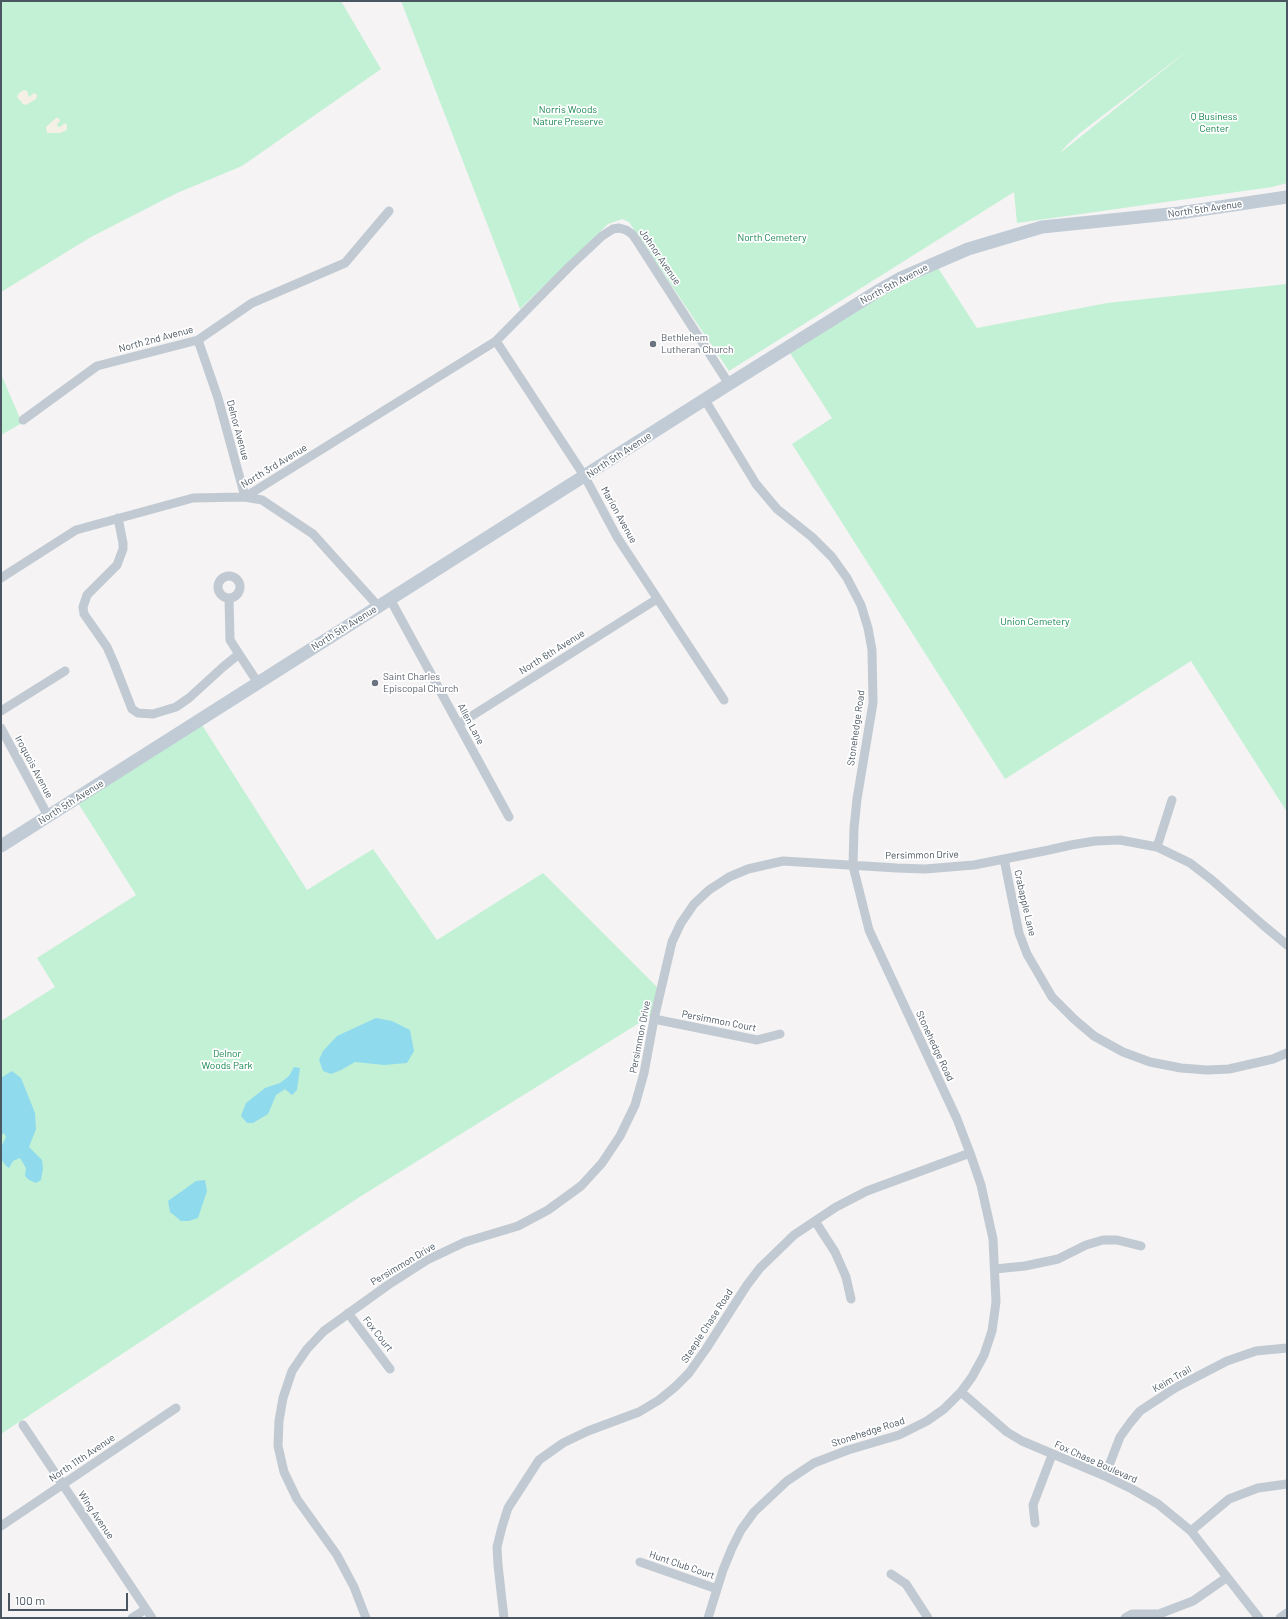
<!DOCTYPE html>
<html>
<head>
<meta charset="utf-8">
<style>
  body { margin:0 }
  #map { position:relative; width:1288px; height:1619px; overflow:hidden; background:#f5f3f3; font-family:Barlow,sans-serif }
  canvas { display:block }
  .frame { position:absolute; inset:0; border:2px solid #4a5661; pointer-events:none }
  .scale { position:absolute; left:8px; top:1593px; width:120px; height:18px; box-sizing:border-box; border:2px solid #4a5661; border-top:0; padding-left:5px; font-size:12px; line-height:14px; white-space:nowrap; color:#4a5661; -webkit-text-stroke:3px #fff; paint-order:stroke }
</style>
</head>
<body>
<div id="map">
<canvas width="1288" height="1619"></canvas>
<div class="frame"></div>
<div class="scale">100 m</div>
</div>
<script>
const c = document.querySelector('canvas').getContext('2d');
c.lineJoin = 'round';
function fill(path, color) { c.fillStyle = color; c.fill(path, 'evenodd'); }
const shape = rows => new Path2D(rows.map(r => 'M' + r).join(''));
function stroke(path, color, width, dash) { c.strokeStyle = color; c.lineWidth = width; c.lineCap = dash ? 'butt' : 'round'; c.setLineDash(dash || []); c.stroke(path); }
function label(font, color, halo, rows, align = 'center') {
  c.font = font + ' Barlow,sans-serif'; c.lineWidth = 3.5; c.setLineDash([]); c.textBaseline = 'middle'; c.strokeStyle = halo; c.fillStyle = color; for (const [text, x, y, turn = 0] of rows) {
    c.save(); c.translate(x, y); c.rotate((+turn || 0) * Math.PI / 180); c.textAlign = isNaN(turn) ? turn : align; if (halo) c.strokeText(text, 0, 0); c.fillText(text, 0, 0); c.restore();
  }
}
fill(shape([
  [1,1,341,1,381,69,242,166,177,193,91,237,1,292],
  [401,1,1287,1,1287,183,1272,187,1017,223,1014,192,729,371,629,222,622,219,608,224,520,309],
  [1191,48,1059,154,1067,145,1080,133],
  [938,268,977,328,1107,303,1287,284,1287,812,1191,661,1005,779,792,444,832,418,790,353,872,302,895,289],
  [1,374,22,423,1,435],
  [202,725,307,890,373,849,437,940,543,873,657,987,652,1015,358,1198,1,1434,1,1021,55,987,37,958,136,895,78,803]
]), '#c3f1d5');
fill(shape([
  [24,90,27,91,29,97,34,93,37,95,36,99,26,105,23,104,17,97,19,93],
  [56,118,59,118,60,121,57,124,58,127,60,127,65,123,67,125,67,130,60,133,47,133,46,127]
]), '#f5f0e5');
fill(shape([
  [376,1018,392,1021,410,1030,414,1051,407,1063,384,1065,355,1062,341,1070,331,1074,323,1071,319,1060,323,1051,337,1036],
  [294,1067,300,1068,297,1090,292,1095,285,1089,276,1095,268,1114,253,1123,247,1123,241,1116,246,1103,265,1088,280,1083,289,1076],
  [12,1071,21,1078,35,1113,36,1129,29,1147,42,1160,43,1168,41,1180,36,1183,29,1180,25,1176,26,1168,20,1158,13,1161,9,1168,6,1166,1,1159,1,1147,6,1137,4,1133,1,1136,1,1078],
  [205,1180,207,1191,198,1218,189,1221,181,1221,170,1212,168,1201,196,1181]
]), '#90daee');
stroke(shape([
  [198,340,218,398,245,497,262,500,313,534,378,606],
  [496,341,585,477,617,537,724,700],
  [705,400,756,484,777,509,812,537,832,557,847,578,861,605,868,628,872,650,873,703,857,799,854,828,853,866,869,930,957,1119,970,1153,981,1185,993,1239,996,1302,992,1331,984,1355,972,1377,961,1392,944,1409,927,1421,899,1435,848,1450,814,1463,787,1481,754,1512,741,1530,732,1548,723,1570,708,1618],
  [23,420,97,366,198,340,252,303,345,263,389,211],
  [118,518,123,543,123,549,117,565,87,595,83,607,84,614,107,647,114,663,132,709,138,713,153,714,176,707,189,698,223,667,239,654,258,683],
  '218 587a11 11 0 1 1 22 0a11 11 0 1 1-22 0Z',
  [1,578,76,530,193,498,245,497,496,341,569,267,602,236,613,229,619,228,626,230,632,234,637,241,729,384],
  [229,598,230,640,239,654],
  [390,599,509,817],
  [1,711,65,671],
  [459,724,657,599],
  [1,728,48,816],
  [1157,847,1172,800],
  [1004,859,1019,933,1027,954,1052,997,1074,1019,1094,1036,1123,1052,1150,1062,1181,1068,1207,1070,1229,1069,1273,1059,1287,1053],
  [654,1019,757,1040,780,1034],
  [815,1221,835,1252,846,1277,851,1299],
  [995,1269,1025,1266,1058,1259,1086,1245,1103,1240,1117,1240,1141,1246],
  [348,1313,390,1369],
  [961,1392,1007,1432,1022,1441,1105,1476,1132,1489,1158,1504,1191,1531,1259,1618],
  [23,1425,152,1618],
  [1105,1476,1120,1437,1130,1423,1140,1411,1175,1388,1227,1361,1256,1351,1287,1348],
  [1035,1523,1033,1505,1052,1455],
  [1,1526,176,1408],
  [1191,1531,1229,1499,1258,1488,1287,1484],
  [640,1562,717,1589],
  [891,1574,906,1584,928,1618],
  [132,1618,146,1609],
  [366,1618,354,1587,337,1555,297,1499,284,1472,278,1446,279,1421,283,1398,292,1371,307,1349,324,1331,388,1285,427,1260,465,1242,518,1226,548,1210,581,1186,602,1163,620,1136,635,1105,644,1073,654,1019,672,942,681,923,694,904,709,890,729,877,748,869,783,861,897,868,925,869,974,865,1049,850,1071,845,1095,841,1120,840,1157,847,1190,863,1212,880,1263,925,1287,945],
  [504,1618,498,1565,497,1547,502,1527,508,1508,539,1460,563,1443,588,1431,639,1412,659,1400,675,1387,689,1373,706,1349,747,1285,760,1268,794,1235,836,1207,867,1191,970,1153],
  [1125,1618,1132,1614,1159,1614,1193,1601,1226,1578],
  [1280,1618,1287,1613]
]), '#c1cad2', 9);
stroke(shape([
  [1,846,729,384,878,291,901,278,968,249,1042,227,1179,213,1287,197]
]), '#c1cbd6', 13);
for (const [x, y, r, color] of [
  [653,344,4,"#6b7280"],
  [375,683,4,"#6b7280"]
]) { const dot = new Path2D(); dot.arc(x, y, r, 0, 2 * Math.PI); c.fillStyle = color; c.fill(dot); stroke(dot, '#fff', 1.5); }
label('10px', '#17864f', '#fff', [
  ["Norris Woods",568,110],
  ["Nature Preserve",568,122],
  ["Q Business",1214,117],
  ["Center",1214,129],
  ["North Cemetery",772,238],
  ["Union Cemetery",1035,622],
  ["Delnor",227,1054],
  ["Woods Park",227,1066]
]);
label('10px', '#4a5661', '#fff', [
  ["North 5th Avenue",1205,209,-8],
  ["Johnor Avenue",660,257,56],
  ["North 5th Avenue",894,284,-28],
  ["North 2nd Avenue",156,339,-15],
  ["Delnor Avenue",238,430,75],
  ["North 5th Avenue",619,455,-33],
  ["North 3rd Avenue",274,466,-31],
  ["Marion Avenue",619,515,61],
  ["North 5th Avenue",344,628,-32],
  ["North 6th Avenue",552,652,-32],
  ["Allen Lane",471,724,62],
  ["Stonehedge Road",856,728,-82],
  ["Iroquois Avenue",34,767,62],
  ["North 5th Avenue",71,802,-32],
  ["Persimmon Drive",922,855,-1],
  ["Crabapple Lane",1025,903,77],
  ["Persimmon Court",719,1021,11],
  ["Persimmon Drive",640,1037,-79],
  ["Stonehedge Road",935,1046,65],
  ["Persimmon Drive",403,1264,-31],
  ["Steeple Chase Road",707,1326,-57],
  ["Fox Court",378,1334,52],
  ["Keim Trail",1172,1379,-30],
  ["Stonehedge Road",868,1432,-18],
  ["North 11th Avenue",82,1458,-34],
  ["Fox Chase Boulevard",1096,1462,24],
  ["Wing Avenue",96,1515,56],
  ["Hunt Club Court",682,1565,19]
]);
label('10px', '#5b616d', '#fff', [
  ["Bethlehem",661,338],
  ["Lutheran Church",661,350],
  ["Saint Charles",383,677],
  ["Episcopal Church",383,689]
], 'left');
</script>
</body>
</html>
